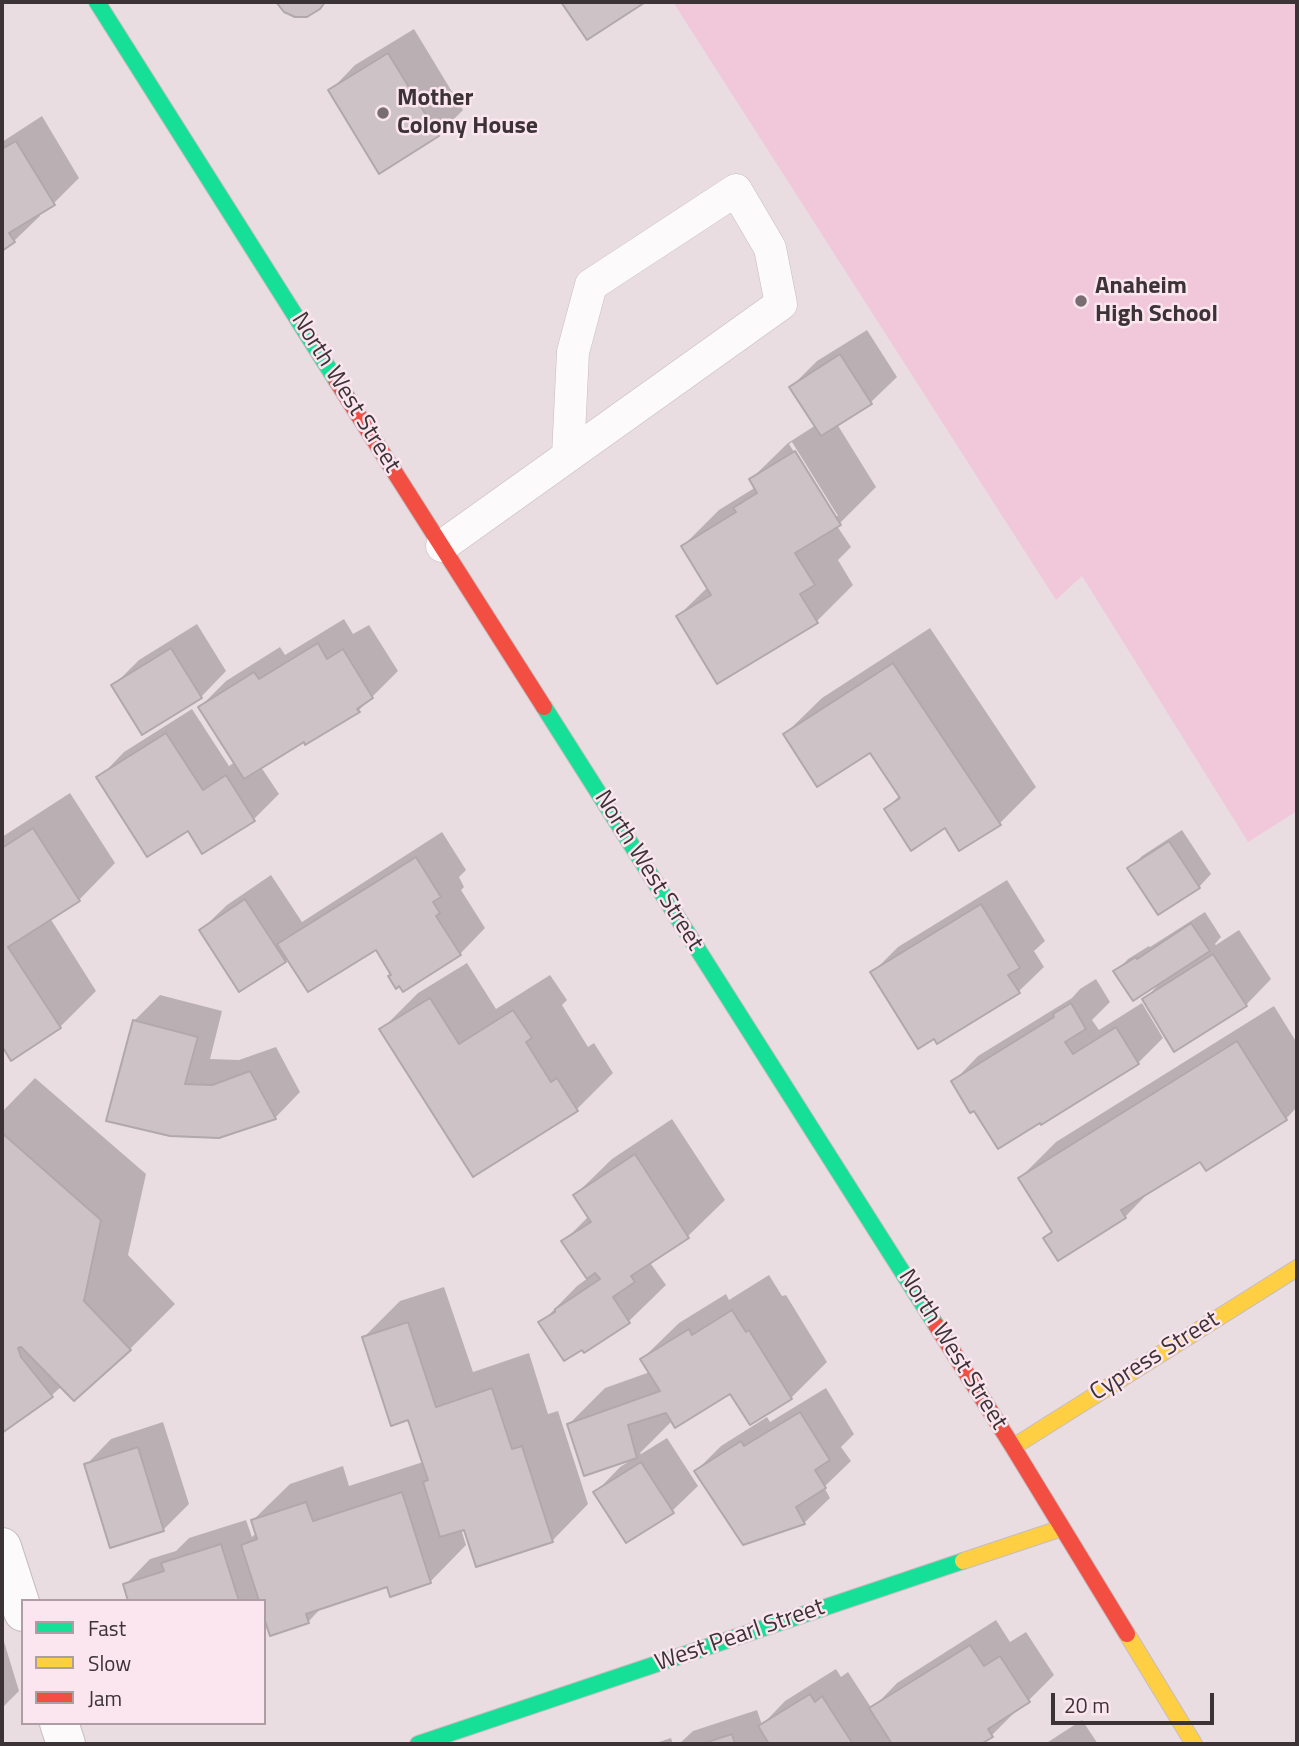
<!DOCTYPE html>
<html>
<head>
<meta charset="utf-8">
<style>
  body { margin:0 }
  #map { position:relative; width:1299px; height:1746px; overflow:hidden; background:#e9dde2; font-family:"Titillium Web",sans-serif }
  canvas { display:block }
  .frame { position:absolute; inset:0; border:4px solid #3b3336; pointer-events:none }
  .legend { position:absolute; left:21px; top:1599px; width:245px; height:126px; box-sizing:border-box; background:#fbe5ee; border:2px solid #ae9ea4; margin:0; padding:9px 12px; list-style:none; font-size:21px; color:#3b3336 }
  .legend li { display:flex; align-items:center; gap:14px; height:35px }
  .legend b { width:35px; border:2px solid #ae9ea4 }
  .scale { position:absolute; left:1051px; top:1693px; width:163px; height:32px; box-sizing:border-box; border:4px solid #3b3336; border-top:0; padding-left:9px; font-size:21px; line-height:24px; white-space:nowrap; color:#3b3336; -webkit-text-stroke:5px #fbe5ee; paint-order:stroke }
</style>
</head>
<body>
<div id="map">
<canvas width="1299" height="1746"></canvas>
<div class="frame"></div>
<ul class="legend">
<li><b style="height:9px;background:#16e098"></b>Fast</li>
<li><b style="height:9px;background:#ffcf43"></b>Slow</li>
<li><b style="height:9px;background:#f24e42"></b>Jam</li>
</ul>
<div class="scale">20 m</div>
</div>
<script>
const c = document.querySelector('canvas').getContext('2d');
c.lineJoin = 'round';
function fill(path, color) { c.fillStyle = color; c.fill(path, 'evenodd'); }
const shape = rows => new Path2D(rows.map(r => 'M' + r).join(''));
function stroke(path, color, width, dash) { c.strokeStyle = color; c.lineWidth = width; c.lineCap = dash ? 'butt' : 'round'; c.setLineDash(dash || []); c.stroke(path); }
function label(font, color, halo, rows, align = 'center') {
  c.font = font + ' "Titillium Web",sans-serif'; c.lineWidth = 5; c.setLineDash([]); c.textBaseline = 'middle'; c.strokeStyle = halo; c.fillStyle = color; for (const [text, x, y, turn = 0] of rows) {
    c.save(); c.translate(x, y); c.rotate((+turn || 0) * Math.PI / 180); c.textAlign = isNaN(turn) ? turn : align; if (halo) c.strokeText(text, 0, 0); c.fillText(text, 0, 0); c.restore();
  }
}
fill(shape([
  [673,2,1297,2,1297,811,1248,842,1082,576,1056,600]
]), '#f0c8d9');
fill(shape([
  [414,29,463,110,438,135,330,91,355,65],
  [42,116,79,178,54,203,38,213,40,216,14,241,2,249,2,142],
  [867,330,897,377,871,402,837,424,876,487,837,526,851,547,838,560,853,585,817,621,718,681,678,616,708,587,683,546,719,510,756,487,751,479,788,443,816,425,791,387,817,361],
  [792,442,838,516,834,516,789,444],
  [344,619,353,634,369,625,398,671,358,711,304,740,261,767,279,794,253,820,188,829,99,778,124,752,192,709,229,766,235,762,200,707,226,681,280,647,285,655],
  [197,624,226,671,201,697,114,685,139,660],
  [930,628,1036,787,1000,823,945,826,886,809,900,795,871,750,785,734,822,698],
  [70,793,115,863,79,900,50,918,96,991,60,1027,2,1043,2,837],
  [1182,830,1211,874,1199,887,1129,869,1142,856],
  [442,832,466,870,459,877,464,887,461,890,485,928,460,954,393,974,376,948,288,958,285,961,201,930,227,905,271,875,302,922],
  [1007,880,1045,941,1034,951,1044,967,1018,992,872,973,898,947],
  [1205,912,1221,937,1215,944,1216,945,1239,930,1271,979,1246,1005,1144,1000,1160,983,1159,982,1116,972,1128,959,1149,946,1150,947],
  [467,963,496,1009,550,975,567,1000,562,1005,588,1047,594,1043,613,1073,577,1109,474,1174,382,1029,418,993],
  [1096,979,1110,1002,1092,1020,1099,1030,1142,1003,1163,1038,1138,1063,974,1109,953,1082,978,1056,1072,998,1080,989],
  [160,995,222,1011,210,1059,239,1060,276,1047,300,1092,275,1118,218,1137,134,1021],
  [1274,1006,1297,1043,1297,1107,1286,1119,1200,1159,1153,1188,1125,1217,1045,1238,1053,1231,1020,1178,1056,1142],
  [35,1078,146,1174,128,1255,175,1304,130,1349,62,1386,51,1396,2,1431,2,1112],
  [672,1119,725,1200,688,1236,661,1254,651,1264,666,1285,629,1321,584,1350,541,1323,577,1286,588,1278,564,1241,589,1216,575,1195,612,1159],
  [769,1275,782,1296,786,1295,827,1362,791,1398,731,1391,673,1420,640,1453,641,1454,667,1438,698,1486,672,1511,595,1493,620,1467,633,1459,569,1424,605,1388,650,1372,642,1359,679,1323,726,1294,729,1300],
  [444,1287,473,1372,529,1353,548,1414,558,1411,588,1504,552,1541,465,1528,461,1529,466,1545,430,1582,388,1585,323,1606,308,1622,268,1625,264,1629,264,1601,130,1601,125,1585,150,1559,176,1551,189,1538,246,1520,252,1537,257,1532,253,1520,290,1484,343,1466,349,1486,423,1462,409,1418,364,1337,400,1301],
  [826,1388,854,1434,841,1447,851,1461,824,1487,830,1498,804,1523,696,1471,721,1446,767,1417,770,1422],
  [163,1422,189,1504,163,1530,86,1465,111,1439],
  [996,1620,1010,1642,1026,1632,1054,1675,1029,1700,1016,1708,1017,1710,992,1735,977,1744,771,1744,767,1738,768,1744,679,1744,693,1731,757,1710,762,1725,785,1701,836,1669,841,1677,848,1672,872,1709,897,1683],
  [2,1635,19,1691,2,1708],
  [1082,1720,1098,1744,1045,1744],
  [671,1738,673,1744,653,1744]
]), '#0003');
const building = shape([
  [276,2,325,2,320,9,307,17,295,17,284,12,276,2],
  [561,2,643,2,644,3,587,40,561,2],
  [388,53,439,136,379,174,328,90,388,53],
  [16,141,55,205,9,233,15,242,2,251,2,149,16,141],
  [840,354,872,404,821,436,789,387,840,354],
  [795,451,841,525,795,553,815,585,800,594,818,623,717,684,676,616,711,595,681,546,736,512,733,508,757,493,749,479,795,451],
  [318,643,327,659,343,649,373,698,357,709,360,712,305,745,304,742,244,779,198,707,254,672,259,679,318,643],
  [171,648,202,698,142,735,111,685,171,648],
  [893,663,1001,825,959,851,945,828,911,851,884,809,900,798,870,753,817,787,783,734,893,663],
  [166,733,203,790,226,775,255,821,202,854,188,831,147,857,96,777,166,733],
  [33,828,80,901,8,947,61,1028,11,1061,2,1046,2,848,33,828],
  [1169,841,1200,888,1158,915,1127,868,1169,841],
  [416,857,441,897,433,902,440,913,436,916,461,955,403,992,399,986,396,989,388,976,391,975,376,950,308,992,277,944,416,857],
  [245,899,286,962,239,992,199,930,245,899],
  [981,904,1020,968,1008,975,1020,993,937,1044,934,1039,918,1049,870,972,981,904],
  [1191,923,1210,951,1133,1001,1113,971,1136,957,1137,959,1191,923],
  [1213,954,1247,1006,1174,1052,1142,999,1213,954],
  [430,998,459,1044,513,1010,532,1038,526,1042,551,1082,557,1078,578,1111,473,1177,379,1029,430,998],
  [1071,1003,1086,1029,1065,1042,1073,1054,1116,1027,1139,1064,1041,1125,1040,1123,998,1149,974,1111,970,1113,951,1081,1054,1017,1053,1014,1071,1003],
  [133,1020,198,1037,185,1084,212,1085,250,1071,276,1119,219,1138,170,1136,106,1121,133,1020],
  [1237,1041,1287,1120,1206,1171,1200,1162,1121,1210,1126,1218,1058,1261,1043,1238,1052,1232,1018,1178,1237,1041],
  [2,1133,101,1220,84,1301,131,1350,74,1401,21,1347,18,1348,21,1357,53,1397,2,1433,2,1133],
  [635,1154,689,1238,631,1276,635,1282,613,1297,630,1323,584,1353,582,1350,564,1361,538,1322,555,1312,555,1309,600,1279,595,1273,587,1279,561,1241,591,1222,573,1195,635,1154],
  [732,1310,746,1332,749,1330,792,1399,750,1425,730,1394,675,1428,666,1413,628,1425,637,1458,584,1476,567,1424,660,1391,640,1359,689,1329,692,1335,732,1310],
  [408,1322,436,1407,492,1388,512,1449,522,1446,553,1542,476,1567,464,1530,440,1537,423,1482,428,1480,408,1420,391,1426,362,1337,408,1322],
  [800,1412,830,1460,815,1470,826,1488,796,1507,805,1524,743,1545,694,1471,741,1441,744,1446,800,1412],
  [138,1447,164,1531,110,1548,84,1464,138,1447],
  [641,1462,674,1513,626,1543,593,1492,641,1462],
  [402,1492,431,1583,390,1597,387,1587,306,1614,309,1623,270,1636,264,1618,264,1601,259,1601,241,1545,257,1539,251,1520,306,1502,313,1521,402,1492],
  [221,1544,239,1601,128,1601,123,1584,164,1571,161,1563,221,1544],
  [970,1645,984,1666,1000,1656,1030,1702,988,1729,993,1737,981,1744,892,1744,869,1708,970,1645],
  [810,1694,815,1702,822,1696,853,1744,769,1744,758,1726,810,1694],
  [732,1734,735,1744,701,1744,732,1734]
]);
fill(building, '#cdc3c7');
stroke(building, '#b0a8ab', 2);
const lane = shape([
  [442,546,781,304,770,248,736,190,591,285,573,352,568,455]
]);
const street = shape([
  [2,1547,23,1612],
  [59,1723,66,1744]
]);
const fast = shape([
  [97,2,336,380],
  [544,707,936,1325],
  [418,1744,963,1561]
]);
const slow = shape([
  [1013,1447,1297,1268],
  [963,1561,1062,1528],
  [1127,1634,1194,1744]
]);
const jam = shape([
  [336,380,544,707],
  [936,1325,1013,1447,1127,1634]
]);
stroke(lane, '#c5bcc0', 33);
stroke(street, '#c5bcc0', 40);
stroke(fast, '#c5bcc0', 18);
stroke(slow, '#c5bcc0', 18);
stroke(jam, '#c5bcc0', 18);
stroke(lane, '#fcfafb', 32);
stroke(street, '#fcfafb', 38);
stroke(fast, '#16e098', 16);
stroke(slow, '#ffcf43', 16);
stroke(jam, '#f24e42', 16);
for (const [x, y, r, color] of [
  [383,113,7,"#786e72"],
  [1081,301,7,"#786e72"]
]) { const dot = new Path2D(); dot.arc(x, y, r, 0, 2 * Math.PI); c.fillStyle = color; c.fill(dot); stroke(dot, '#fbe5ee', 2.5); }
label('bold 24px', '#3b3336', '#fbe5ee', [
  ["Mother",397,99],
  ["Colony House",397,127],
  ["Anaheim",1095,287],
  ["High School",1095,315]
], 'left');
label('24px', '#3b3336', '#fbe5ee', [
  ["North West Street",345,393,58],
  ["North West Street",648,871,58],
  ["North West Street",952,1350,58],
  ["Cypress Street",1155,1357,-32],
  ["West Pearl Street",740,1636,-19]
]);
</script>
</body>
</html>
